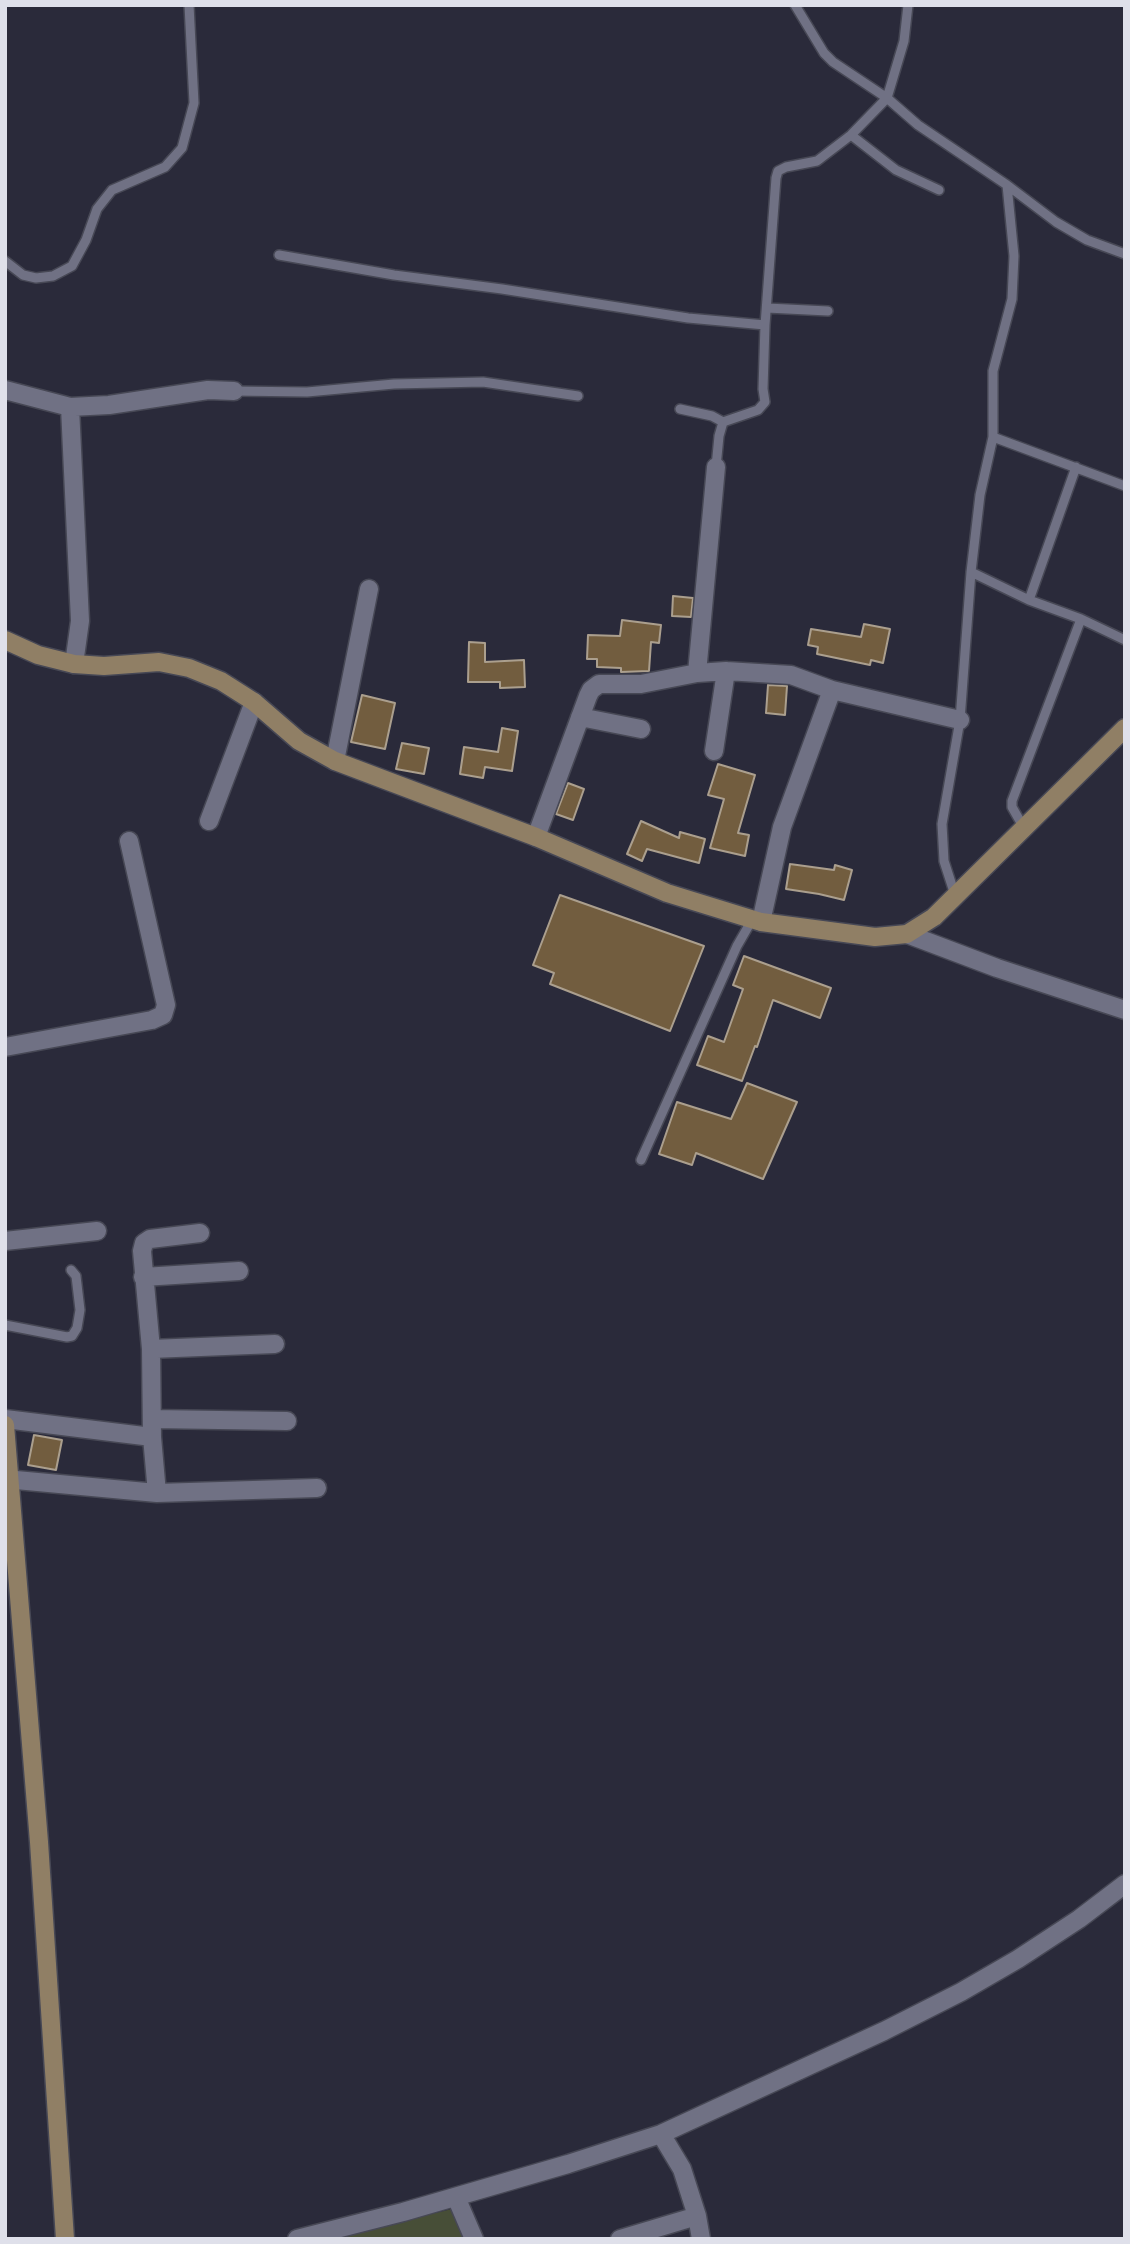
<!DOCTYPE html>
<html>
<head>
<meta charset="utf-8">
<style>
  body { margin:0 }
  #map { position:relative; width:1130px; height:2244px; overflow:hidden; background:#2a2a3a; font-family:Poppins,sans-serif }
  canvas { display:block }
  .frame { position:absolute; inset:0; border:7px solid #dfe0ea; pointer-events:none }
</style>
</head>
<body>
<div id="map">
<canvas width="1130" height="2244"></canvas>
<div class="frame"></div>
</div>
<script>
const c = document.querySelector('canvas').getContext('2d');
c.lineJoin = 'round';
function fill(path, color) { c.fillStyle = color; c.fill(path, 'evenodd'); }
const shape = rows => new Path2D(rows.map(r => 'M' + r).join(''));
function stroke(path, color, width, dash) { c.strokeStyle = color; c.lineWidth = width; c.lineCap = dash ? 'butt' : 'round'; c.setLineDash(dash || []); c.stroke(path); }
fill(shape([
  [452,2209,463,2239,326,2239]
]), '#474e37');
const building = shape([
  [673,596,693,598,691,617,672,616,673,596],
  [622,620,661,625,659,643,651,642,649,671,621,672,621,668,597,667,597,659,587,659,588,635,620,636,622,620],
  [864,624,890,629,883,663,871,660,870,665,817,654,818,647,808,645,811,629,861,637,864,624],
  [469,642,485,643,485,662,524,660,525,687,500,688,500,682,468,682,469,642],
  [768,685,787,686,785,715,766,713,768,685],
  [362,695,395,703,385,749,351,742,362,695],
  [502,728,518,731,512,771,485,767,483,778,460,774,464,747,498,752,502,728],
  [402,743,429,748,424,774,396,769,402,743],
  [718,764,755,775,738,833,749,835,745,856,710,848,724,799,708,795,718,764],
  [568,783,584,789,573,820,556,814,568,783],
  [641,821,679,838,680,832,705,839,699,863,647,849,642,861,627,854,641,821],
  [790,864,834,870,835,865,852,870,844,900,819,894,786,889,790,864],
  [560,895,704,946,670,1031,550,984,554,973,533,965,560,895],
  [744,956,831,988,820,1018,773,1000,757,1047,755,1046,742,1081,697,1065,708,1036,724,1042,743,989,733,985,744,956],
  [747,1083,797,1102,763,1179,696,1153,692,1165,659,1154,677,1102,731,1119,747,1083],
  [34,1435,62,1440,56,1470,28,1465,34,1435]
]);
fill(building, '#725d3f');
stroke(building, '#ab9f8e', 2);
const lane = shape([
  [795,5,824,53,833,62,887,98,918,125,1007,185,1056,222,1087,240,1125,254],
  [851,135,896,170,939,190],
  [1007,185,1014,256,1012,299,993,371,993,437,1125,486],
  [279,255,394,275,502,289,688,318,765,325],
  [5,261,23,275,36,278,53,276,72,266,86,240,97,209,112,190,165,167,182,148,194,103,189,5],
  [767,308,828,311],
  [234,391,307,392,394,384,483,382,578,396],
  [680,409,712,416,723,422],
  [993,437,980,495,971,572,1029,600,1081,619,1125,640],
  [716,467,719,436,723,422,758,410,765,402,763,389,765,325,776,178,778,171,786,167,817,161,851,135,887,98,904,41,908,5],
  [1029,600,1076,467],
  [1024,828,1012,807,1012,801,1081,619],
  [955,895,944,861,942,824,960,720,971,572],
  [641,1160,737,946,752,920],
  [5,1325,67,1337,72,1336,77,1328,80,1310,76,1276,71,1270]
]);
const street = shape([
  [5,390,70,407,109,405,208,390,234,391],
  [70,407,80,621,74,664],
  [697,673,716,467],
  [580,717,641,729],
  [714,751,726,671],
  [335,761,369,589],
  [209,821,254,702],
  [536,837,588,696,591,690,599,684,641,684,697,673,726,671,791,675,832,690,960,720],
  [761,922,782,827,832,690],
  [907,934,997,968,1125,1010],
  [5,1047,152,1020,163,1015,166,1005,129,841],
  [5,1241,97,1231],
  [143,1277,239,1271],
  [151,1349,275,1344],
  [5,1419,152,1437,151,1349,142,1251,144,1243,150,1239,200,1233],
  [152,1419,287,1421],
  [152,1437,157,1493],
  [5,1479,157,1493,317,1488],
  [661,2134,682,2169,697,2216,701,2239],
  [456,2197,474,2239],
  [297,2239,403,2212,568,2164,661,2134,884,2031,961,1992,1018,1959,1079,1919,1125,1884],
  [620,2239,697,2216]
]);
const secondary = shape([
  [5,640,38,655,74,664,104,666,159,662,189,668,221,681,254,702,299,741,335,761,536,837,667,893,761,922,875,937,907,934,934,917,1125,728],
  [5,1425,39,1842,65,2239]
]);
stroke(lane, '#474855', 12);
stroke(street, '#474855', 21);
stroke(secondary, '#474855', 21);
stroke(lane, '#707184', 9);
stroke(street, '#707184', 18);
stroke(secondary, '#907f65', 18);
</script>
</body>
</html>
